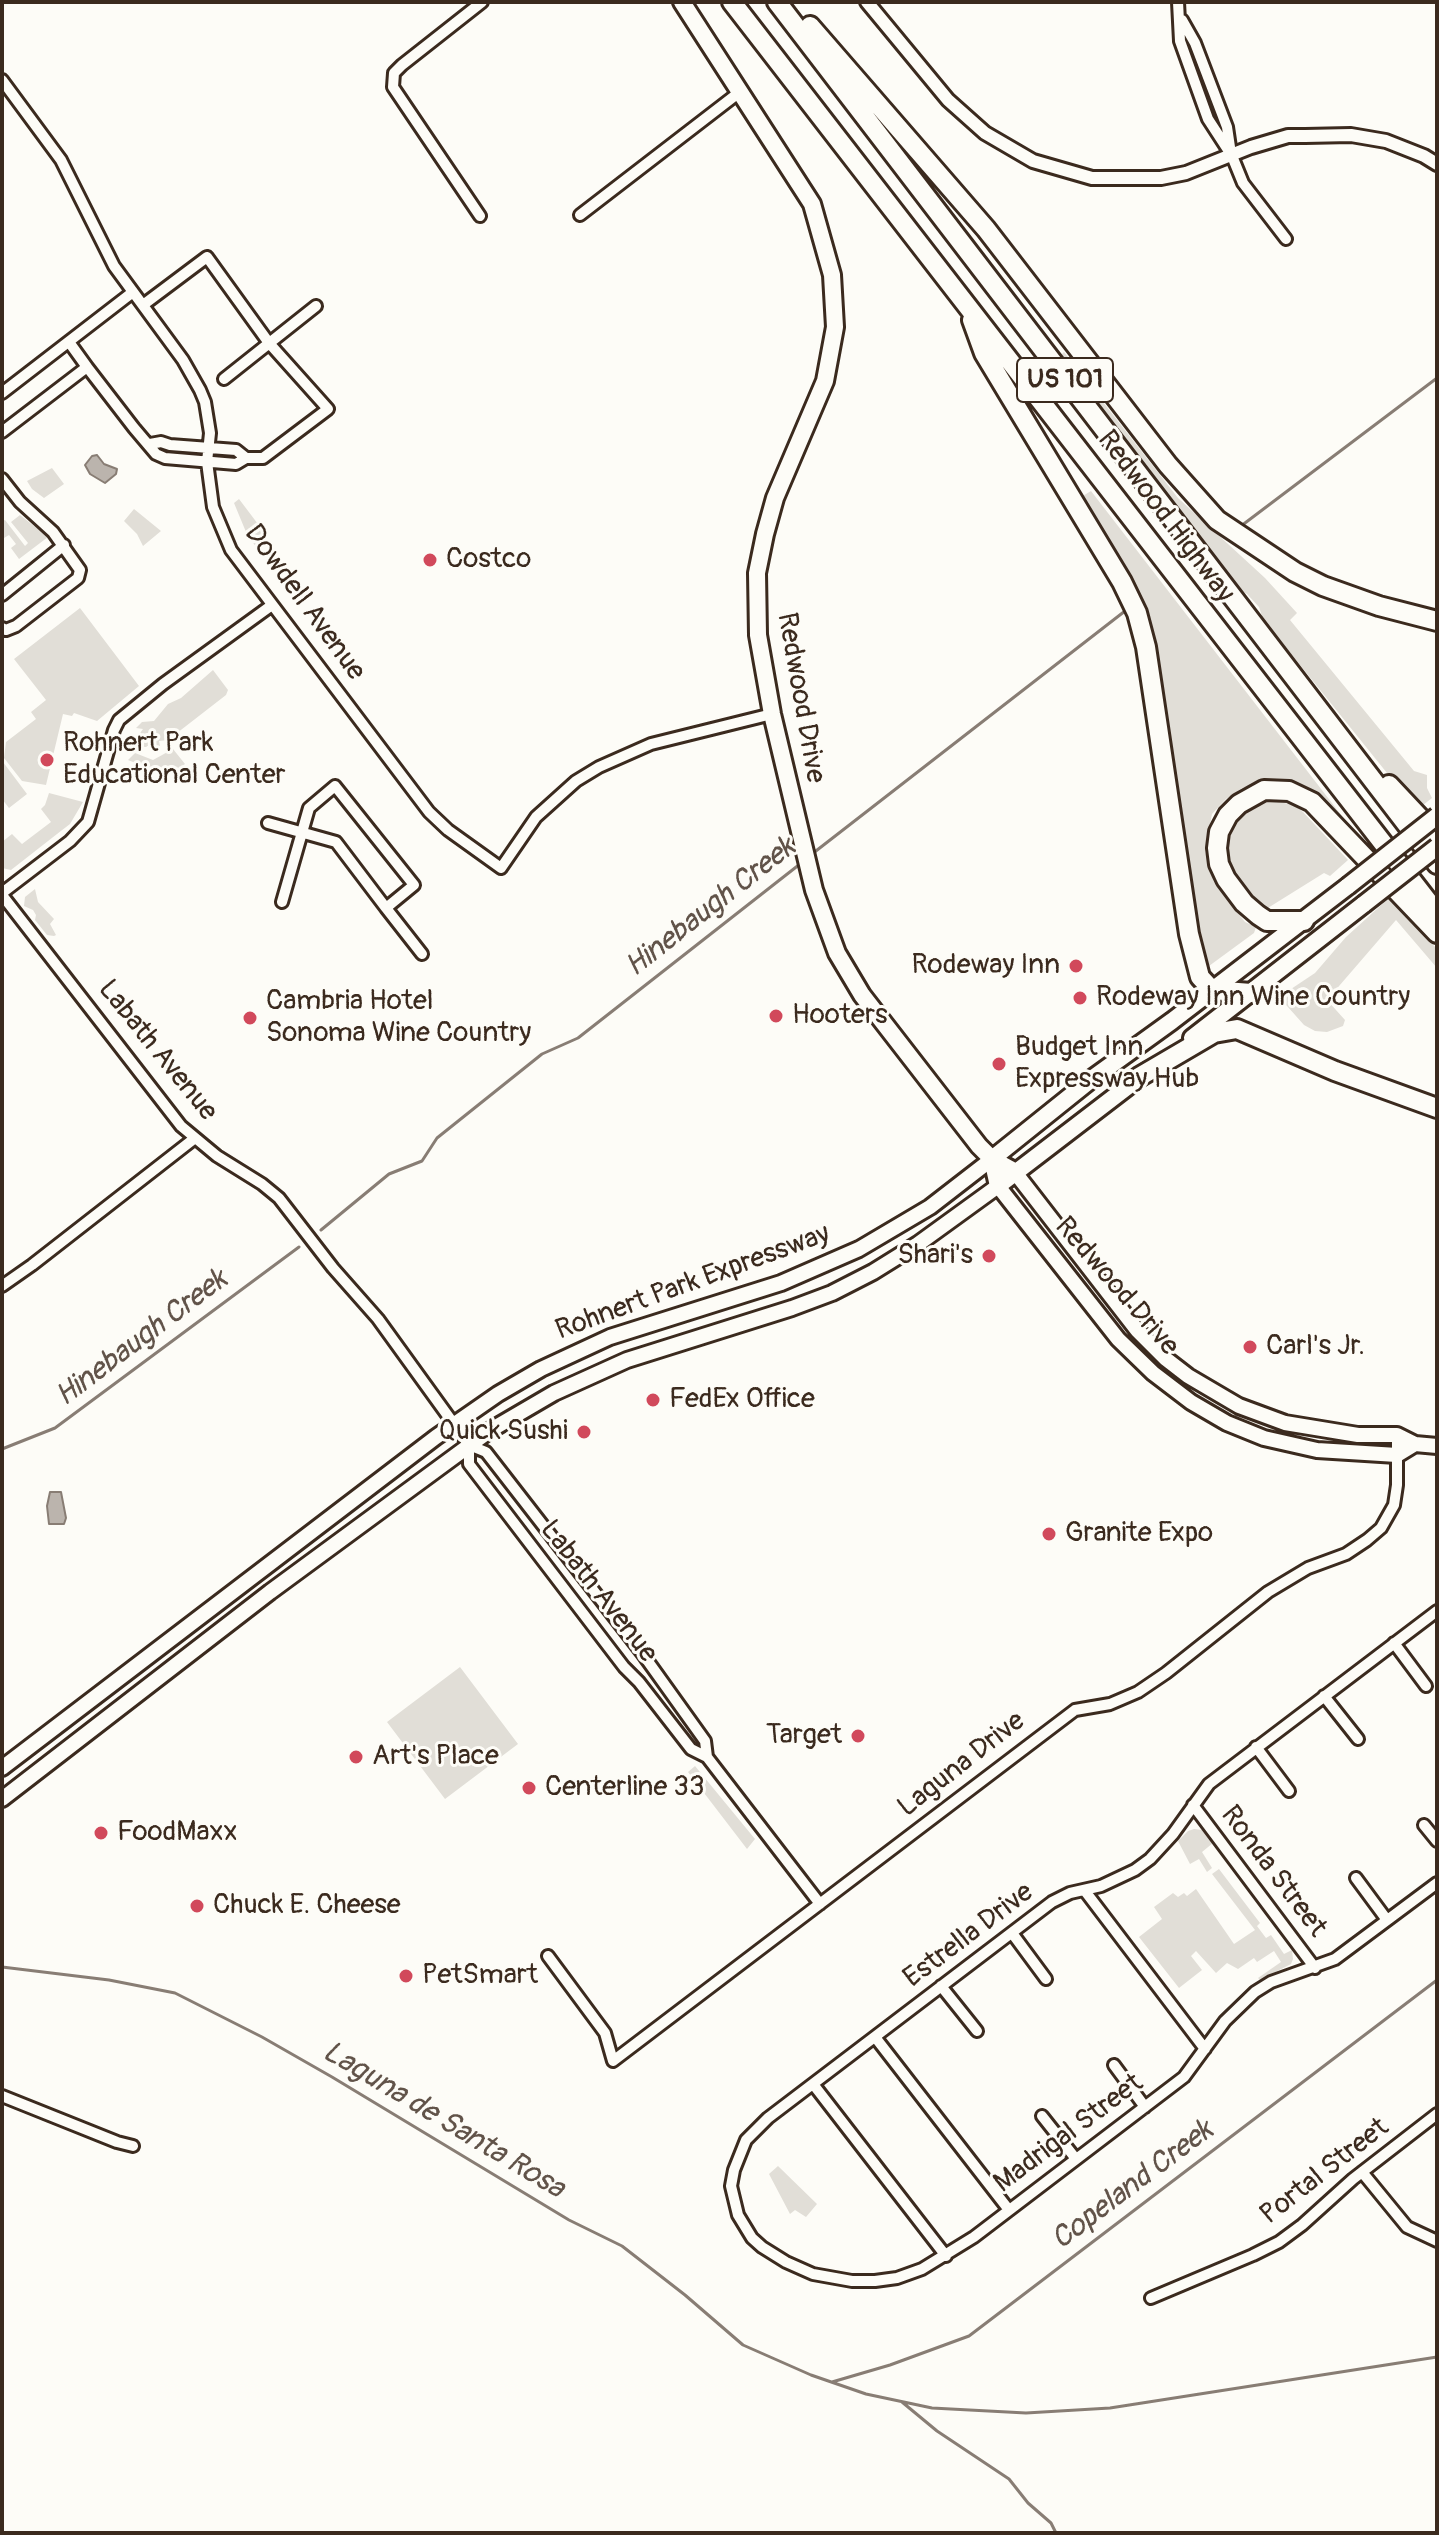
<!DOCTYPE html>
<html>
<head>
<meta charset="utf-8">
<style>
  body { margin:0 }
  #map { position:relative; width:1439px; height:2535px; overflow:hidden; background:#fdfcf7; font-family:Pangolin,sans-serif }
  canvas { display:block }
  .frame { position:absolute; inset:0; border:4px solid #3b2a1e; pointer-events:none }
</style>
</head>
<body>
<div id="map">
<canvas width="1439" height="2535"></canvas>
<div class="frame"></div>
</div>
<script>
const c = document.querySelector('canvas').getContext('2d');
c.lineJoin = 'round';
function fill(path, color) { c.fillStyle = color; c.fill(path, 'evenodd'); }
const shape = rows => new Path2D(rows.map(r => 'M' + r).join(''));
function stroke(path, color, width, dash) { c.strokeStyle = color; c.lineWidth = width; c.lineCap = dash ? 'butt' : 'round'; c.setLineDash(dash || []); c.stroke(path); }
function label(font, color, halo, rows, align = 'center') {
  c.font = font + ' Pangolin,sans-serif'; c.lineWidth = 6; c.setLineDash([]); c.textBaseline = 'middle'; c.strokeStyle = halo; c.fillStyle = color; for (const [text, x, y, turn = 0] of rows) {
    c.save(); c.translate(x, y); c.rotate((+turn || 0) * Math.PI / 180); c.textAlign = isNaN(turn) ? turn : align; if (halo) c.strokeText(text, 0, 0); c.fillText(text, 0, 0); c.restore();
  }
}
fill(shape([
  [1064,352,1178,498,1265,578,1297,613,1290,620,1414,771,1427,775,1427,788,1432,798,1418,809,1387,773,1263,619,1259,607,1247,594,1237,589,1057,359],
  [52,468,64,484,44,498,32,489,27,481],
  [1091,491,1352,829,1349,831,1273,782,1260,782,1242,788,1226,799,1212,814,1205,851,1214,882,1245,922,1256,927,1254,933,1209,966,1203,955,1166,720,1146,606,1081,497],
  [239,499,267,536,256,547,246,532,234,503],
  [134,509,161,531,143,546,137,534,124,521],
  [20,515,48,537,19,559,11,548,16,544,9,535,4,538,2,536,2,521,5,520,25,546,28,543,11,522],
  [80,608,139,686,97,721,74,713,72,716,63,714,46,785,22,781,4,758,6,742,36,719,31,712,46,700,14,659],
  [213,670,228,690,226,695,168,740,159,741,160,746,154,746,153,742,146,747,135,746,135,740,143,729,136,728,142,722,154,721,168,704,181,698],
  [173,749,185,764,179,768,169,766,162,774,128,760,135,753,153,760],
  [3,762,27,794,9,808,2,799],
  [49,793,83,802,70,824,57,834,11,870,2,868,2,842,12,834,22,844,51,822,41,809,45,805],
  [1269,800,1294,805,1303,812,1348,860,1330,876,1324,873,1263,911,1233,878,1223,849,1229,828,1262,801],
  [35,889,38,902,54,919,50,924,56,935,54,936,47,935,35,920,36,915,33,910,24,906,25,897],
  [1389,898,1437,949,1437,968,1396,920,1327,1000,1345,1020,1343,1026,1327,1032,1315,1031,1304,1025,1279,997,1315,973,1346,937],
  [460,1667,518,1744,445,1799,387,1722],
  [695,1766,755,1839,747,1849,688,1772],
  [1194,1829,1202,1830,1213,1843,1202,1852,1212,1868,1207,1872,1199,1859,1190,1864,1178,1841,1188,1831],
  [1219,1869,1260,1923,1257,1926,1266,1938,1271,1935,1284,1954,1292,1950,1293,1959,1291,1964,1260,1980,1258,1978,1281,1962,1274,1951,1257,1962,1254,1958,1238,1969,1227,1963,1216,1973,1196,1951,1191,1956,1202,1970,1179,1988,1139,1937,1162,1919,1154,1907,1173,1893,1178,1897,1184,1893,1187,1896,1196,1889,1234,1944,1255,1930,1212,1874],
  [778,2166,817,2204,806,2217,795,2210,790,2214,769,2174]
]), '#e1ded7');
const water = shape([
  [97,455,104,464,117,469,116,474,105,483,90,474,85,465,92,456,97,455],
  [50,1492,61,1492,66,1518,64,1524,49,1524,47,1506,50,1492]
]);
fill(water, '#bbb4ad');
stroke(water, '#887d74', 2);
stroke(shape([
  [1241,526,1437,378],
  [812,854,1125,611],
  [321,1230,389,1174,422,1161,437,1138,542,1054,578,1038,800,864],
  [2,1449,55,1428,299,1247],
  [2,1967,109,1980,175,1993,262,2037,332,2077,569,2220,622,2246,685,2295,743,2345,811,2375,866,2394,932,2408,1026,2413,1110,2408,1437,2357],
  [832,2382,890,2365,969,2336,1437,1980],
  [902,2402,937,2431,1009,2479,1028,2503,1051,2523,1056,2533]
]), '#887d74', 3);
const minor = shape([
  [1178,2,1180,41,1208,119,1232,156,1243,183,1286,239],
  [1182,20,1195,43,1227,127,1231,154],
  [2,80,61,160,114,266,183,360,200,390,205,402,210,433,207,462,213,507,231,550,429,812,448,830,501,868,536,817,576,781,599,767,651,744,772,714],
  [580,215,741,91],
  [480,216,393,87,394,73,402,65,482,2],
  [69,342,87,367],
  [224,379,316,306],
  [2,393,133,292],
  [2,432,87,367,134,428,156,454,165,458,236,464,246,458,263,458,328,409,269,343,207,257,143,305],
  [150,444,161,442,170,445,236,450,246,458],
  [2,479,20,502,53,532,80,570,78,578,16,626,6,630,2,628],
  [2,595,64,545],
  [268,823,336,842,386,908],
  [2,893,70,841,88,822,114,730,119,720,163,684,272,605],
  [2,895,181,1126,217,1156,262,1184,279,1198,333,1268,378,1319,469,1445,486,1452,642,1653,705,1741,707,1757],
  [282,902,309,808,335,786,414,885,386,908,422,954],
  [2,1286,32,1265,195,1138],
  [469,1445,469,1464,624,1667,639,1682,691,1749,707,1757,820,1904],
  [1437,1611,1209,1784,1173,1834,1150,1859,1135,1870,1101,1886,1070,1893,1052,1902,768,2118,746,2140,734,2170,731,2186,738,2215,752,2238,762,2247,786,2262,813,2274,852,2281,875,2281,897,2278,922,2269,974,2237,1184,2077,1225,2021,1255,1992,1271,1982,1335,1959,1437,1883],
  [1394,1643,1426,1686],
  [1324,1696,1358,1739],
  [1256,1747,1289,1791],
  [1193,1805,1315,1968],
  [1424,1825,1437,1841],
  [1356,1878,1387,1920],
  [1085,1891,1205,2049],
  [1012,1933,1046,1979],
  [548,1956,605,2033,613,2061,1075,1710,1110,1704,1138,1692,1166,1673,1268,1592,1308,1568,1346,1554,1367,1540,1381,1528,1394,1505,1397,1485,1397,1435],
  [941,1986,977,2031],
  [875,2037,1009,2210],
  [1114,2065,1145,2107],
  [813,2084,946,2256],
  [2,2096,117,2142,133,2146],
  [1042,2116,1076,2159],
  [1362,2172,1407,2227,1437,2241],
  [1151,2298,1253,2255,1279,2242,1302,2225,1353,2179,1437,2114]
]);
const tertiary = shape([
  [867,2,948,100,985,133,1033,161,1092,178,1161,178,1186,173,1251,147,1288,136,1305,136,1351,135,1386,141,1424,156,1437,164]
]);
const secondary = shape([
  [1014,1171,1137,1330,1166,1359,1188,1376,1239,1406,1285,1423,1358,1435,1397,1435,1415,1444,1437,1446],
  [2,1768,436,1437,498,1394,541,1369,610,1337,781,1283,859,1249,930,1207,992,1159],
  [2,1799,270,1592,489,1431,554,1393,627,1360,792,1308,832,1293,873,1272,918,1244,998,1186,1118,1339,1153,1373,1191,1402,1227,1423,1264,1438,1317,1450,1397,1455,1415,1444]
]);
const primary = shape([
  [682,2,812,204,832,275,835,327,825,381,775,498,765,534,757,573,758,635,772,714,814,890,837,953,862,995,979,1146,992,1159,1014,1171],
  [1192,1038,1364,904],
  [992,1159,998,1186,1148,1071],
  [992,1159,1093,1078,1172,1021,1348,886]
]);
const motorway = shape([
  [732,2,1437,913],
  [777,2,1437,864],
  [810,26,986,229,1168,465,1217,520,1295,572,1323,586,1379,606,1437,621],
  [972,320,984,353,1122,582,1137,613,1146,647,1189,934,1200,977,1212,990,1251,993],
  [1389,785,1437,836],
  [1304,921,1267,921,1258,915,1244,903,1226,879,1219,864,1217,848,1219,832,1228,815,1239,804,1264,790,1289,791,1312,802,1437,933],
  [1139,1077,1214,1033,1237,1029,1335,1071,1437,1108]
]);
stroke(minor, '#3b2a1e', 16);
stroke(tertiary, '#3b2a1e', 18);
stroke(secondary, '#3b2a1e', 20);
stroke(primary, '#3b2a1e', 22);
stroke(motorway, '#3b2a1e', 24);
stroke(minor, '#fdfcf7', 10);
stroke(tertiary, '#fdfcf7', 12);
stroke(secondary, '#fdfcf7', 14);
stroke(primary, '#fdfcf7', 16);
stroke(motorway, '#fdfcf7', 18);
const primaryBridge = shape([
  [1348,886,1437,816],
  [1364,904,1437,847]
]);
stroke(primaryBridge, '#3b2a1e', 22, []);
stroke(primaryBridge, '#fdfcf7', 16);
for (const [x, y, r, color] of [
  [430,560,8,"#d1495b"],
  [47,760,8,"#d1495b"],
  [1076,966,8,"#d1495b"],
  [1080,998,8,"#d1495b"],
  [776,1016,8,"#d1495b"],
  [250,1018,8,"#d1495b"],
  [999,1064,8,"#d1495b"],
  [989,1256,8,"#d1495b"],
  [1250,1347,8,"#d1495b"],
  [653,1400,8,"#d1495b"],
  [584,1432,8,"#d1495b"],
  [1049,1534,8,"#d1495b"],
  [858,1736,8,"#d1495b"],
  [356,1757,8,"#d1495b"],
  [529,1788,8,"#d1495b"],
  [101,1833,8,"#d1495b"],
  [197,1906,8,"#d1495b"],
  [406,1976,8,"#d1495b"]
]) { const dot = new Path2D(); dot.arc(x, y, r, 0, 2 * Math.PI); c.fillStyle = color; c.fill(dot); stroke(dot, '#fdfcf7', 3); }
for (const [x, y, w] of [
  [1065,380,96]
]) { const box = new Path2D(); box.roundRect(x - w / 2, y - 22, w, 44, 6); c.fillStyle = '#fdfcf7'; c.fill(box); stroke(box, '#3b2a1e', 2); }
label('bold 26px', '#3b2a1e', null, [
  ["US 101",1065,380]
]);
label('28px', '#3b2a1e', '#fdfcf7', [
  ["Redwood Highway",1165,517,53],
  ["Dowdell Avenue",304,603,54],
  ["Redwood Drive",800,698,80],
  ["Labath Avenue",157,1051,51],
  ["Rohnert Park Expressway",693,1283,-20],
  ["Redwood Drive",1116,1287,49],
  ["Labath Avenue",598,1592,52],
  ["Laguna Drive",962,1765,-38],
  ["Ronda Street",1273,1872,53],
  ["Estrella Drive",969,1936,-37],
  ["Madrigal Street",1069,2134,-37],
  ["Portal Street",1325,2172,-38]
]);
label('28px', '#3b2a1e', '#fdfcf7', [
  ["Costco",446,560],
  ["Rohnert Park",63,744],
  ["Educational Center",63,776],
  ["Rodeway Inn",1060,966,"right"],
  ["Rodeway Inn Wine Country",1096,998],
  ["Cambria Hotel",266,1002],
  ["Sonoma Wine Country",266,1034],
  ["Hooters",792,1016],
  ["Budget Inn",1015,1048],
  ["Expressway Hub",1015,1080],
  ["Shari's",973,1256,"right"],
  ["Carl's Jr.",1266,1347],
  ["FedEx Office",669,1400],
  ["Quick Sushi",568,1432,"right"],
  ["Granite Expo",1065,1534],
  ["Target",842,1736,"right"],
  ["Art's Place",372,1757],
  ["Centerline 33",545,1788],
  ["FoodMaxx",117,1833],
  ["Chuck E. Cheese",213,1906],
  ["PetSmart",422,1976]
], 'left');
label('italic 30px', '#615349', '#fdfcf7', [
  ["Hinebaugh Creek",711,908,-38],
  ["Hinebaugh Creek",142,1339,-37],
  ["Laguna de Santa Rosa",443,2121,31],
  ["Copeland Creek",1133,2186,-37]
]);
</script>
</body>
</html>
